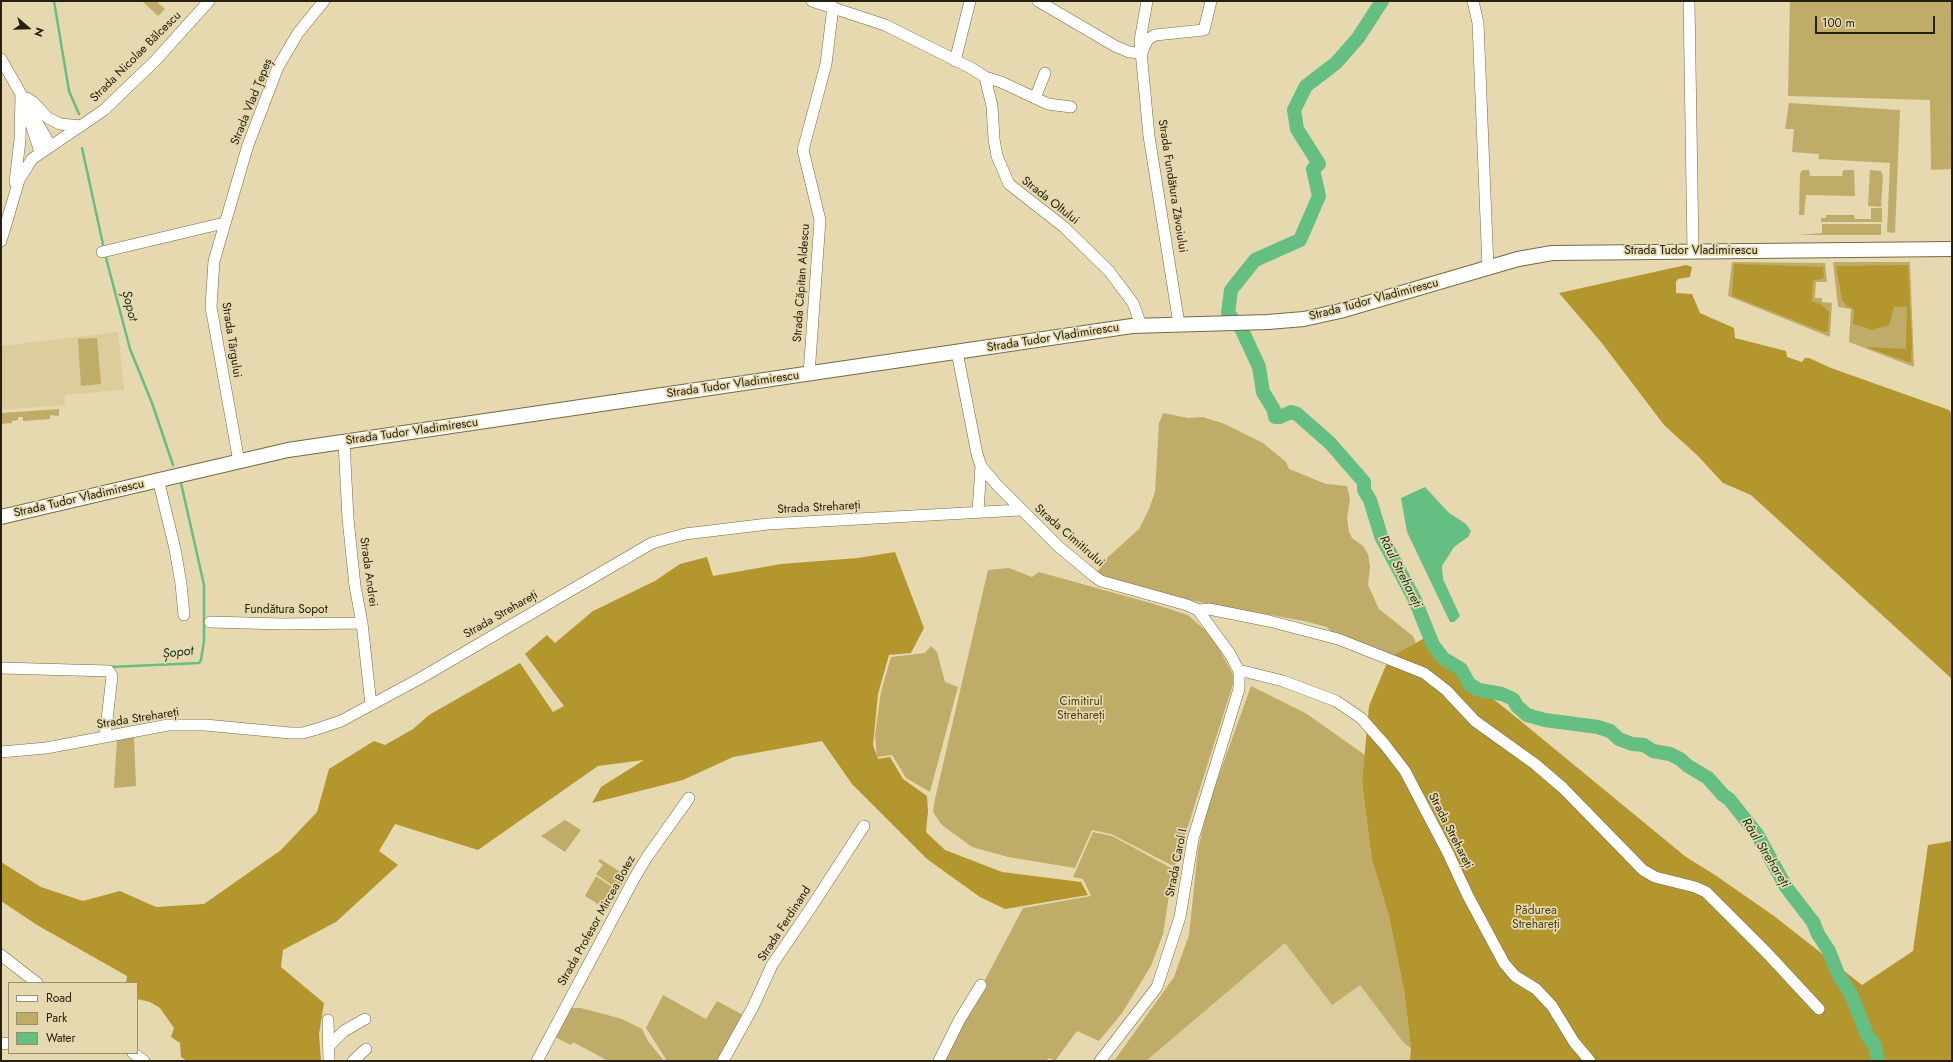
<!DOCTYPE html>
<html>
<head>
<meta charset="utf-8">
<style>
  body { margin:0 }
  #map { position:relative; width:1953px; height:1062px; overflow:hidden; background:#e6d9af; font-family:Jost,sans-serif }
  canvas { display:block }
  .frame { position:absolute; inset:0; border:2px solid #252010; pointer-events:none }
  .legend { position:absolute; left:8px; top:982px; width:130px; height:72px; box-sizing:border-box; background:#e6d9af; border:1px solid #998f6f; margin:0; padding:5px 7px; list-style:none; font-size:12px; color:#252010 }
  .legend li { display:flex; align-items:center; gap:8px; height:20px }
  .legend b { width:20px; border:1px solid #998f6f }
  .north { position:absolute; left:8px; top:8px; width:40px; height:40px; -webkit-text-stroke:3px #e6d9af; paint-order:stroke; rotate:110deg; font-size:11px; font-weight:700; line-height:16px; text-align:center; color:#252010 }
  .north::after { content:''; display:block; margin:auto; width:14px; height:18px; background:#252010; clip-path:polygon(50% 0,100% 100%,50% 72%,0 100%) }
  .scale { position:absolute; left:1815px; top:16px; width:120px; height:18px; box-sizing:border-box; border:2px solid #252010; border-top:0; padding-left:5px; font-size:12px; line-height:14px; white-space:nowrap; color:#252010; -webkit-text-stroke:3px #e6d9af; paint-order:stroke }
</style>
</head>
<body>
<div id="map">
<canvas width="1953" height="1062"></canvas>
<div class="frame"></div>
<ul class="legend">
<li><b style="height:5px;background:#fff"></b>Road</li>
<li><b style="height:11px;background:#c0ac69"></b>Park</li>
<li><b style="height:11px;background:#65be82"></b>Water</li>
</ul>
<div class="north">N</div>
<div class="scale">100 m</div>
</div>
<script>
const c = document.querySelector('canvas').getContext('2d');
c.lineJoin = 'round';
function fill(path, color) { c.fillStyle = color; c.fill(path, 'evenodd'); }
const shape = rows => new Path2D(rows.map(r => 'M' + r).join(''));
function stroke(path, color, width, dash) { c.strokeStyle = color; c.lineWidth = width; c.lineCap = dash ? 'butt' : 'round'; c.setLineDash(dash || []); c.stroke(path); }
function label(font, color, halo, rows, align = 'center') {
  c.font = font + ' Jost,sans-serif'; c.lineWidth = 3.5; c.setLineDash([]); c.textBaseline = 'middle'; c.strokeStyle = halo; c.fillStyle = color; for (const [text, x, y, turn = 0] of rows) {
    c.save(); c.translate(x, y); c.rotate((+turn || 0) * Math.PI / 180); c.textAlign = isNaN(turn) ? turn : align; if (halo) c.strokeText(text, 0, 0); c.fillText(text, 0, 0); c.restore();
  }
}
fill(shape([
  [118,332,124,390,65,395,65,405,1,410,1,346],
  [1285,943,1332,1005,1360,984,1418,1061,1146,1061]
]), '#dccd9d');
fill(shape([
  [142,1,156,1,165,9,158,16],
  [1790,1,1952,1,1952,169,1931,170,1930,100,1788,96],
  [1789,103,1900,110,1895,233,1887,232,1890,163,1818,159,1819,154,1792,152,1794,129,1785,129],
  [1802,170,1809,170,1810,176,1842,176,1843,170,1854,170,1855,196,1806,195,1804,215,1799,215,1800,174],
  [1870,170,1881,171,1883,176,1881,207,1868,206],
  [1871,208,1882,208,1882,222,1821,222,1821,218,1826,218,1826,215,1854,215,1855,219,1871,219],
  [1822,224,1881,224,1881,235,1798,235,1822,233],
  [1732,262,1825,263,1827,282,1816,282,1815,298,1822,298,1822,302,1832,303,1830,337,1728,296],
  [1833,262,1910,262,1914,367,1849,342,1851,309,1838,307],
  [97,338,101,384,81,386,78,339],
  [59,409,59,416,50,415,50,419,23,421,23,417,18,417,18,420,12,421,12,423,1,424,1,413],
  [1163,413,1188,418,1203,417,1225,424,1263,443,1286,462,1289,469,1326,484,1347,486,1350,499,1347,518,1349,532,1352,538,1363,546,1368,554,1370,567,1368,585,1379,609,1413,636,1416,643,1410,658,1386,658,1338,639,1327,627,1304,621,1144,592,1094,576,1108,557,1139,529,1149,509,1155,492,1159,423],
  [1009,568,1032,577,1039,572,1154,604,1188,615,1212,636,1235,678,1175,867,1111,834,1092,830,1075,868,1008,857,972,847,942,825,933,812,935,799,988,570],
  [931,646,937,652,945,682,958,687,930,792,906,778,892,755,877,757,875,735,881,692,891,657,925,653],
  [1251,686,1307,714,1365,755,1362,783,1372,860,1389,916,1404,990,1411,1049,1403,1042,1360,985,1332,1005,1285,943,1146,1061,1114,1061,1174,977,1189,935,1198,849,1209,803],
  [134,736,136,786,114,788,117,739],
  [565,820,581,830,565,852,541,836],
  [1093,832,1112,836,1173,869,1163,934,1151,966,1122,1013,1099,1041,1077,1031,1055,1061,1049,1058,1046,1061,942,1061,1023,908,1091,896,1083,879,1073,877],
  [600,859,627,876,619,890,596,874,603,865,598,861],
  [596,876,618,891,607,910,585,896],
  [663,995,706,1019,717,1001,743,1015,719,1061,667,1061,646,1028],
  [569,1008,581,1008,622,1019,642,1029,648,1041,664,1061,608,1061,573,1042,571,1045,555,1037]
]), '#c0ac69');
fill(shape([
  [1734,264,1823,267,1824,278,1813,281,1812,301,1822,305,1829,312,1828,332,1824,332,1732,296],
  [1686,265,1692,267,1690,277,1678,279,1676,282,1676,293,1692,294,1700,313,1734,328,1735,338,1786,351,1787,357,1802,362,1805,358,1809,358,1831,368,1949,410,1952,414,1952,679,1751,495,1723,483,1697,455,1664,425,1601,342,1559,293],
  [1908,265,1912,345,1911,363,1866,347,1906,349,1907,307,1894,307,1889,325,1872,330,1853,324,1854,309,1847,306,1842,300,1836,266],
  [895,552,924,628,911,653,889,655,878,694,873,745,878,759,890,757,903,779,927,796,928,811,926,832,945,850,1002,872,1081,882,1088,895,1005,909,980,897,927,859,852,784,822,741,733,757,683,780,592,803,601,787,644,760,598,766,478,850,395,824,379,851,398,865,336,922,283,950,281,967,324,1003,319,1034,321,1061,187,1061,181,1057,180,1043,171,1037,174,1028,160,1008,150,1002,137,999,137,983,126,983,127,976,37,925,1,901,1,862,41,887,83,901,120,891,156,907,204,904,281,850,317,812,329,769,374,741,385,745,413,729,429,715,520,663,553,712,564,706,525,654,547,635,555,643,593,611,655,581,680,564,707,557,713,576,781,564,858,558],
  [1430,635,1463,676,1506,709,1686,857,1715,875,1774,916,1862,985,1913,951,1928,845,1952,841,1952,1061,1410,1061,1411,1049,1404,990,1389,916,1372,860,1362,783,1369,706,1389,658]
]), '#b3962e');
fill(shape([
  [1425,487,1448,512,1466,524,1471,531,1468,537,1454,547,1442,566,1443,579,1460,616,1454,622,1450,622,1407,532,1401,498]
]), '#65be82');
stroke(shape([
  [54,1,69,91,79,114],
  [82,148,104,249],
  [105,254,130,349,152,403,173,465],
  [109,667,199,663,201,660,204,641,204,585,181,483]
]), '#65be82', 2.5);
stroke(shape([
  [1382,1,1358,38,1336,63,1306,86,1294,110,1297,129,1319,164,1313,169,1319,196,1300,240,1255,260,1231,290,1228,313,1242,330,1259,367,1263,392,1274,410,1275,417,1280,417,1291,412,1297,414,1330,443,1364,482,1364,490,1370,500,1381,536,1415,600,1433,645,1444,659,1461,669,1469,684,1479,690,1502,694,1513,699,1517,706,1527,715,1545,720,1598,727,1610,731,1619,739,1632,744,1644,745,1653,751,1670,754,1680,759,1688,766,1708,778,1723,795,1729,799,1757,834,1786,887,1813,922,1818,934,1829,951,1838,974,1851,994,1868,1037,1875,1045,1878,1061]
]), '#65be82', 14);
const minor = shape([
  [812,1,885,25,971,68,985,77,992,106,994,139,997,156,1009,184,1064,227,1109,271,1133,303,1141,325],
  [1038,1,1115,46,1129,52,1142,53],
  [1147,1,1140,41,1149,136,1179,324],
  [1473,1,1478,23,1488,268],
  [1689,1,1693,251],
  [1142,52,1148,39,1155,35,1204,30,1211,1],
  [1,59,50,145],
  [955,61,970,1],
  [985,77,1001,82,1048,104,1071,107],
  [27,98,33,102,48,118,60,124,81,126],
  [1035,98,1045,73],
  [29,118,40,152],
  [15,182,20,140,21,95],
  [1,241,19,180,32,159,104,110,155,61,209,1],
  [102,252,224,223],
  [957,352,977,454,981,466,997,485,1059,547,1094,576,1101,581,1187,605,1198,610,1230,654,1239,671,1239,689,1193,839,1180,917,1157,987,1100,1061],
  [809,374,820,220,803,150,826,64,833,7],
  [344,442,348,519,355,586,362,623,371,705],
  [239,462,211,307,214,261,248,145,278,67,298,33,324,1],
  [157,481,160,487,175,549,181,584,184,615],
  [978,511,981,466],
  [1198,610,1209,609,1269,621,1338,639,1424,673,1446,690,1475,721,1535,764,1563,788,1643,870,1655,877,1695,887,1706,892,1767,953,1819,1009],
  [210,622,283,624,362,623],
  [1,668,109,671,112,676,105,737],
  [1239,671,1247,672,1283,681,1336,701,1361,718,1385,745,1405,771,1448,853,1468,896,1504,963,1515,976,1536,989,1552,1006,1574,1042,1590,1061],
  [1,752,46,748,168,725,205,725,290,733,303,733,317,729,341,721,419,679,652,543,685,534,768,524,1020,510],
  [1,955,37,983],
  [328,1020,329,1061],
  [1,1044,9,1043],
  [329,1046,344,1031,365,1019],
  [133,1053,144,1061],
  [353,1061,366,1049],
  [537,1061,635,877,647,857,689,798],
  [723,1061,753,1007,772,965,812,906,864,826],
  [939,1061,960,1019,981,985]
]);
const major = shape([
  [1,517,288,450,1132,326,1268,322,1304,319,1340,311,1518,259,1552,253,1952,249]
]);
stroke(minor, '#756a44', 12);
stroke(major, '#756a44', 16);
stroke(minor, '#fff', 11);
stroke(major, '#fff', 14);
label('12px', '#252010', '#e6d9af', [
  ["Strada Nicolae Bălcescu",136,57,-45],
  ["Strada Vlad Țepeș",252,102,-68],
  ["Strada Fundătura Zăvoiului",1172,186,81],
  ["Strada Oltului",1050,201,38],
  ["Strada Tudor Vladimirescu",1691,251],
  ["Strada Căpitan Aldescu",802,283,-86],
  ["Strada Tudor Vladimirescu",1374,300,-15],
  ["Strada Tudor Vladimirescu",1053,338,-9],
  ["Strada Târgului",231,340,81],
  ["Strada Tudor Vladimirescu",733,385,-8],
  ["Strada Tudor Vladimirescu",412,432,-8],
  ["Strada Tudor Vladimirescu",79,499,-13],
  ["Strada Strehareți",819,508,-3],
  ["Strada Cimitirului",1069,536,41],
  ["Strada Andrei",368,572,82],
  ["Fundătura Sopot",286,610],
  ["Strada Strehareți",501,615,-30],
  ["Strada Strehareți",138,719,-9],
  ["Strada Strehareți",1450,831,63],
  ["Strada Carol I",1177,863,-79],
  ["Strada Profesor Mircea Botez",597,921,-61],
  ["Strada Ferdinand",785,924,-57]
]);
label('12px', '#4b3f15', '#e6d9af', [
  ["Cimitirul",1081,702],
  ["Strehareți",1081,716],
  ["Pădurea",1536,911],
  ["Strehareți",1536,925]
]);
label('italic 13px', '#0b321a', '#e6d9af', [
  ["Șopot",129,306,76],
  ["Râul Strehareți",1400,572,63],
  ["Șopot",178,653,-6],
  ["Râul Strehareți",1765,853,58]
]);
</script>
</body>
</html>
